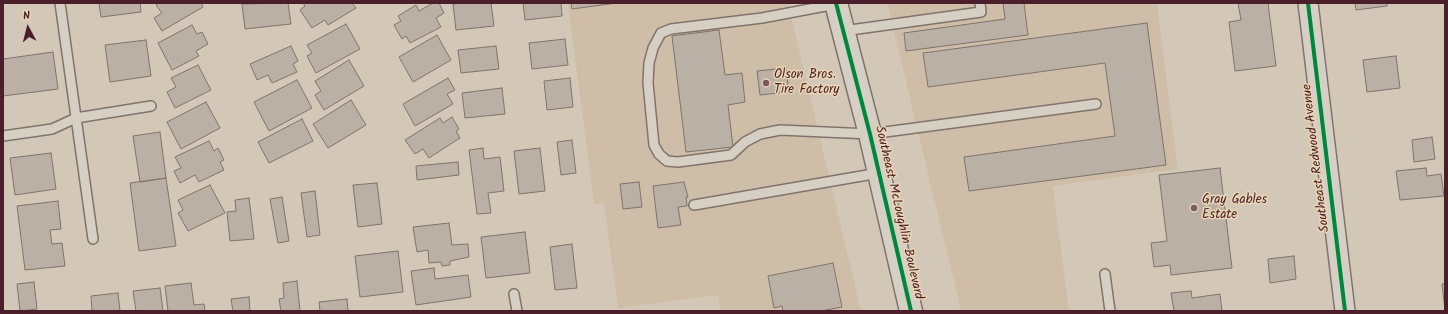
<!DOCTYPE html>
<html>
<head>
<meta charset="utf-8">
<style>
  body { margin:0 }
  #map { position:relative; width:1448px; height:314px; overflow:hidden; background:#d3c8b7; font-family:Kalam,sans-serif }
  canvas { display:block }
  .frame { position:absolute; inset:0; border:4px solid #4a1f2b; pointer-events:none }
  .north { position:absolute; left:8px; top:8px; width:40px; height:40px; -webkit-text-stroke:3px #e9d5b3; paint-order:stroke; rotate:353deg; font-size:11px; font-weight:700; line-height:16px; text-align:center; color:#4a1f2b }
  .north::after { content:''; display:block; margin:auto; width:14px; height:18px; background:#4a1f2b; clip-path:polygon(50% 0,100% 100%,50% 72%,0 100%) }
</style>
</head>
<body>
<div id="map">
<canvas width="1448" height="314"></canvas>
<div class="frame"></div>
<div class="north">N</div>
</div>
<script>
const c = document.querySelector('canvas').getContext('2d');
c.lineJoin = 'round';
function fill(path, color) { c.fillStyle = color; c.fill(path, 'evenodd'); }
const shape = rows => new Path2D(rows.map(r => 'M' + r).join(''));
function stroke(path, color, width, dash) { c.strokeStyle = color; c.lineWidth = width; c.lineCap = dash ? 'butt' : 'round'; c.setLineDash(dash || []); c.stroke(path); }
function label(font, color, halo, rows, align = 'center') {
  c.font = font + ' Kalam,sans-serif'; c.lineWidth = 3; c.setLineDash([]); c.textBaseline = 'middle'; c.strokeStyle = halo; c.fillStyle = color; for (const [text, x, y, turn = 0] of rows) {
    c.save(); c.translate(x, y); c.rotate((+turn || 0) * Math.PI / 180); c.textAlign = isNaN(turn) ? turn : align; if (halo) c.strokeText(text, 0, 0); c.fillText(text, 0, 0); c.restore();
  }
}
fill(shape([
  [568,3,788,3,861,311,721,311,718,295,618,308,604,203,594,204],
  [887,3,1157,3,1178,169,1053,186,1069,311,961,311]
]), '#cfbea7');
const building = shape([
  [99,3,140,3,141,12,101,17,99,3],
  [159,3,201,3,203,7,162,31,154,18,162,13,156,5,159,3],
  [288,3,291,24,245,29,242,4,288,3],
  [303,3,352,3,356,8,328,25,325,20,312,28,300,10,305,6,303,3],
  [433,3,439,3,444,13,436,18,441,27,410,43,406,36,402,39,394,25,401,21,398,16,416,5,419,11,433,3],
  [462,3,491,3,494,26,456,30,453,4,462,3],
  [523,3,561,3,562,16,525,20,523,3],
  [571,3,617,3,572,9,571,3],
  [1003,3,1024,3,1028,35,906,51,904,33,1005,19,1003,3],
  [1238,3,1268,3,1276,66,1235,71,1229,22,1241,20,1238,3],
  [1355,3,1387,3,1387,6,1356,10,1355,3],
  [1147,23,1166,165,969,191,964,157,1115,136,1105,63,928,87,923,53,1147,23],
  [346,24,360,49,316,73,307,56,312,53,307,45,346,24],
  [192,25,197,34,202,32,208,44,196,51,199,56,172,70,158,43,192,25],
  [719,30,725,75,742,73,745,102,728,105,733,147,686,152,672,36,719,30],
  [437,35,451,60,413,82,399,57,437,35],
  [565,39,568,65,532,69,529,43,565,39],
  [146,40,151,76,110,82,105,45,146,40],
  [291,46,298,61,293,64,297,72,272,83,268,75,257,80,250,64,291,46],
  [496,46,499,69,461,73,458,50,496,46],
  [53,52,58,89,3,96,3,59,53,52],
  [1396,56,1400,88,1367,92,1363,60,1396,56],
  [349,60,364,86,324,110,315,95,321,91,315,81,349,60],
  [198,65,211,90,175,108,167,92,176,87,171,78,198,65],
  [786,68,789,92,760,95,757,71,786,68],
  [448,78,455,90,447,94,453,104,415,126,403,104,448,78],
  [570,78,573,107,547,110,544,81,570,78],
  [297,80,312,108,269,131,254,102,297,80],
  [502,88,505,114,465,118,462,93,502,88],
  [351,100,366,125,328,148,313,124,351,100],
  [206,102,220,128,181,149,167,122,206,102],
  [452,117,459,129,456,131,460,138,429,158,423,149,415,154,405,140,440,118,443,123,452,117],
  [302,119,313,141,269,163,258,142,302,119],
  [160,132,166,178,140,182,133,136,160,132],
  [1432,137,1435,159,1414,162,1412,140,1432,137],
  [572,140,576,173,561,175,557,142,572,140],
  [209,141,214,151,218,148,224,160,220,162,224,170,199,182,195,175,180,183,174,171,181,168,175,157,209,141],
  [483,148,484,159,500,157,504,191,488,193,491,213,477,214,469,150,483,148],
  [540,148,545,191,519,194,514,151,540,148],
  [51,153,56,189,15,195,10,158,51,153],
  [458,162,459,175,417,180,416,166,458,162],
  [1220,168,1232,268,1171,275,1170,265,1154,267,1151,243,1167,241,1159,175,1220,168],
  [1426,168,1427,176,1441,174,1444,196,1400,200,1396,171,1426,168],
  [166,178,176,246,139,251,130,183,166,178],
  [639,182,642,207,623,209,620,184,639,182],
  [684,182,688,197,686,197,687,206,678,207,681,225,658,228,653,186,684,182],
  [377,183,382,224,358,227,353,185,377,183],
  [210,185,225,213,188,231,178,213,183,210,178,200,210,185],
  [315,191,320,235,307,237,301,193,315,191],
  [282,197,289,241,278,243,270,199,282,197],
  [249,198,254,239,230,241,227,212,236,211,235,200,249,198],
  [58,201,61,229,50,230,52,244,62,243,65,266,25,270,17,206,58,201],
  [449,223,452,245,468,244,469,257,450,261,450,265,442,266,441,262,429,263,428,250,417,252,413,227,449,223],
  [525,232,530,273,486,278,481,237,525,232],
  [572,244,577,288,555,290,550,247,572,244],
  [398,251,403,292,360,297,355,256,398,251],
  [1294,256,1296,279,1270,283,1268,259,1294,256],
  [833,263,842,307,822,311,783,311,782,306,774,308,768,276,833,263],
  [434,268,435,279,468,275,471,297,416,305,411,271,434,268],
  [297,281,300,311,281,311,279,299,284,298,283,283,297,281],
  [34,282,37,309,20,311,17,284,34,282],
  [191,283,194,305,204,304,205,311,168,311,165,286,191,283],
  [1445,283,1445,310,1442,284,1445,283],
  [160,288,163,311,136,311,133,291,160,288],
  [1191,291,1192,298,1220,294,1222,311,1174,311,1171,293,1191,291],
  [118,293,120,311,92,311,91,296,118,293],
  [249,297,250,311,233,311,231,299,249,297],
  [347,299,348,311,320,311,319,302,347,299]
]);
fill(building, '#bab0a5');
stroke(building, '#80736d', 1);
const service = shape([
  [60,3,93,239],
  [836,4,762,18,671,29,661,33,653,48,649,63,648,83,654,145,659,154,667,161,678,162,731,155,745,142,760,134,780,130,870,134,1096,104],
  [843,31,981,12,980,3],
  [3,136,52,129,76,118,151,106],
  [694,205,879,173],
  [1105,274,1110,311],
  [514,294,517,311]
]);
const minor = shape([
  [1308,3,1345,311]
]);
const primary = shape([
  [836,3,870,134,911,311]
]);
stroke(service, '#80736d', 12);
stroke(minor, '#80736d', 22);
stroke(primary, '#80736d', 25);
stroke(service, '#d6cfc3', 9);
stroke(minor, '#d6cfc3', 19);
stroke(primary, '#d6cfc3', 22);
stroke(shape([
  [836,3,870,134,911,311],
  [1308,3,1345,311]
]), '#00873e', 4);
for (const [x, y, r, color] of [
  [766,83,4,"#7a5a5c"],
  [1194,208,4,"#7a5a5c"]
]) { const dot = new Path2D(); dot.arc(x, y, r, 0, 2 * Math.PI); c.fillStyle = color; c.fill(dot); stroke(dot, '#e9d5b3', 1.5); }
label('13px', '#4a1f2b', '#e9d5b3', [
  ["Olson Bros.",774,76],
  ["Tire Factory",774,91],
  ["Gray Gables",1202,201],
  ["Estate",1202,216]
], 'left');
label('13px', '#4a1f2b', '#e9d5b3', [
  ["Southeast Redwood Avenue",1317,158,-97],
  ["Southeast McLoughlin Boulevard",898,213,77]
]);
</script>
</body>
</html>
